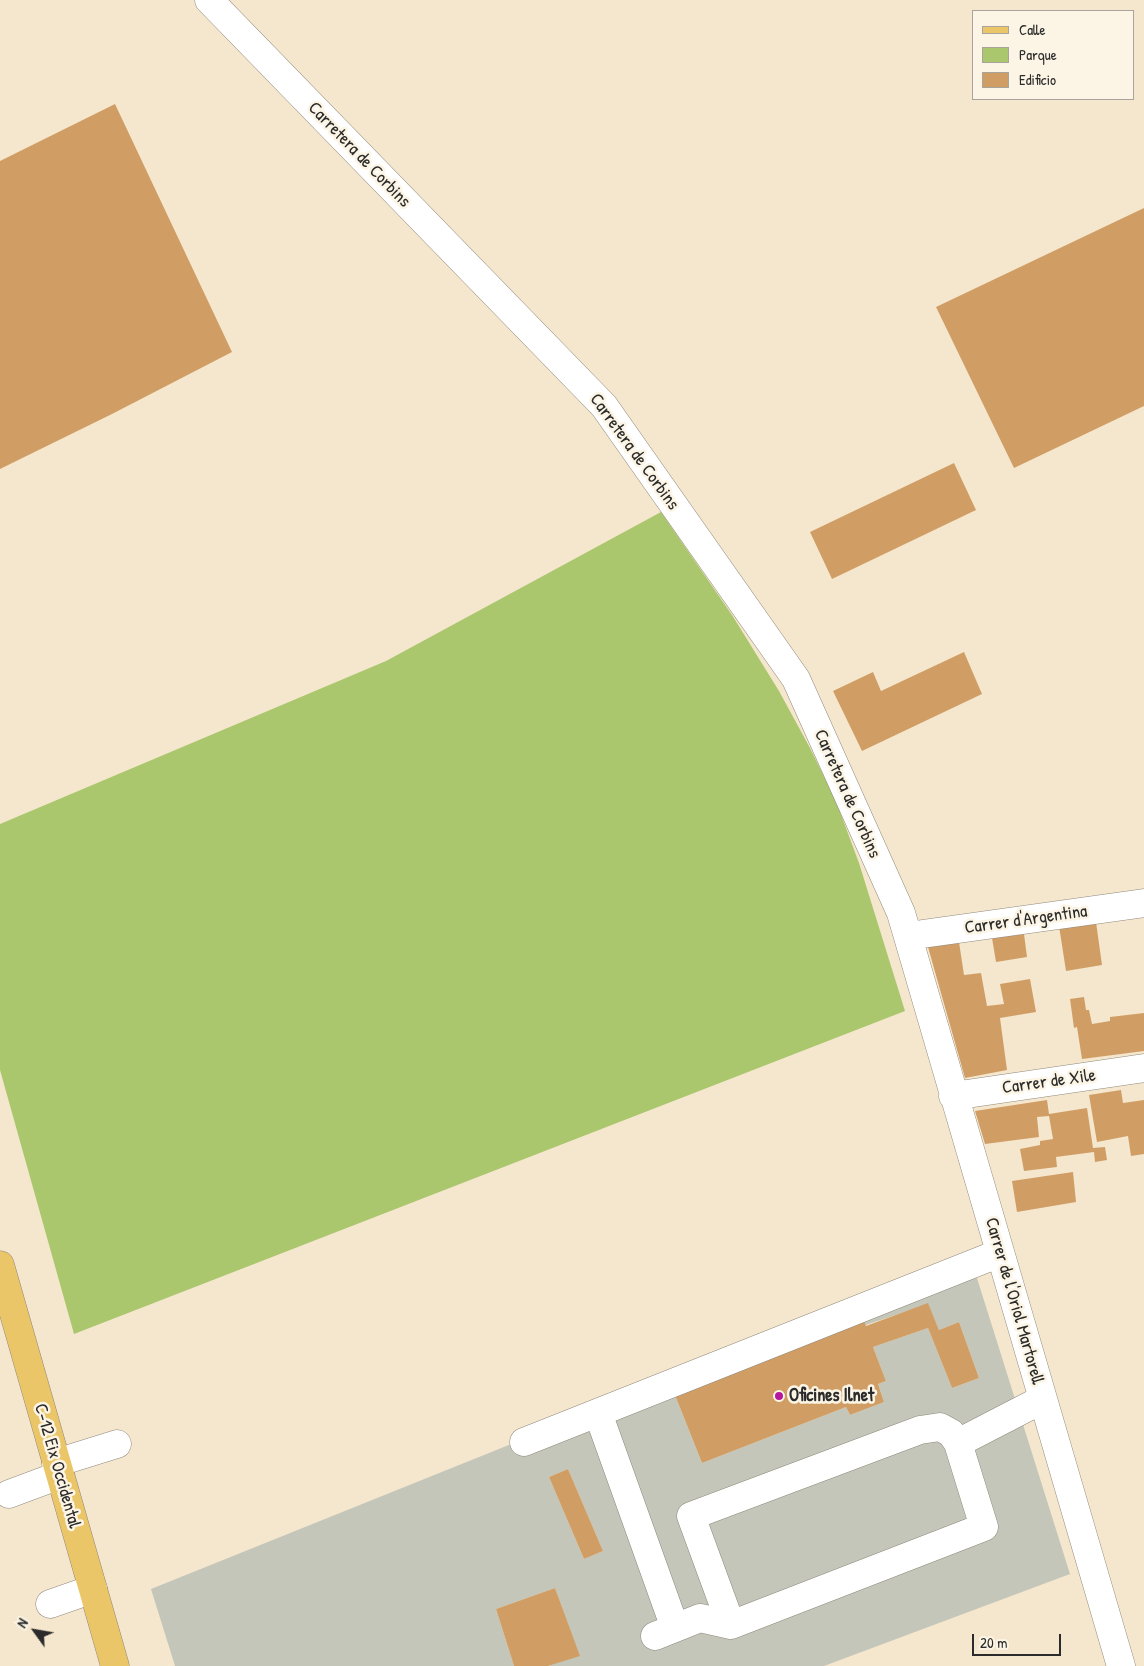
<!DOCTYPE html>
<html>
<head>
<meta charset="utf-8">
<style>
  body { margin:0 }
  #map { position:relative; width:1144px; height:1666px; overflow:hidden; background:#f5e7ce; font-family:"Patrick Hand",sans-serif }
  canvas { display:block }
  .legend { position:absolute; left:972px; top:10px; width:162px; height:90px; box-sizing:border-box; background:#fcf5e5; border:1px solid #a8a49b; margin:0; padding:6px 9px; list-style:none; font-size:15px; color:#2b2b2b }
  .legend li { display:flex; align-items:center; gap:10px; height:25px }
  .legend b { width:25px; border:1px solid #a8a49b }
  .north { position:absolute; left:10px; top:1606px; width:50px; height:50px; -webkit-text-stroke:4px #fcf5e5; paint-order:stroke; rotate:302deg; font-size:14px; font-weight:700; line-height:20px; text-align:center; color:#2b2b2b }
  .north::after { content:''; display:block; margin:auto; width:18px; height:22px; background:#2b2b2b; clip-path:polygon(50% 0,100% 100%,50% 72%,0 100%) }
  .scale { position:absolute; left:972px; top:1634px; width:89px; height:22px; box-sizing:border-box; border:2px solid #2b2b2b; border-top:0; padding-left:6px; font-size:15px; line-height:18px; white-space:nowrap; color:#2b2b2b; -webkit-text-stroke:4px #fcf5e5; paint-order:stroke }
</style>
</head>
<body>
<div id="map">
<canvas width="1144" height="1666"></canvas>
<ul class="legend">
<li><b style="height:6px;background:#ebc669"></b>Calle</li>
<li><b style="height:14px;background:#abc76e"></b>Parque</li>
<li><b style="height:14px;background:#d09e65"></b>Edificio</li>
</ul>
<div class="north">N</div>
<div class="scale">20 m</div>
</div>
<script>
const c = document.querySelector('canvas').getContext('2d');
c.lineJoin = 'round';
function fill(path, color) { c.fillStyle = color; c.fill(path, 'evenodd'); }
const shape = rows => new Path2D(rows.map(r => 'M' + r).join(''));
function stroke(path, color, width, dash) { c.strokeStyle = color; c.lineWidth = width; c.lineCap = dash ? 'butt' : 'round'; c.setLineDash(dash || []); c.stroke(path); }
function label(font, color, halo, rows, align = 'center') {
  c.font = font + ' "Patrick Hand",sans-serif'; c.lineWidth = 5; c.setLineDash([]); c.textBaseline = 'middle'; c.strokeStyle = halo; c.fillStyle = color; for (const [text, x, y, turn = 0] of rows) {
    c.save(); c.translate(x, y); c.rotate((+turn || 0) * Math.PI / 180); c.textAlign = isNaN(turn) ? turn : align; if (halo) c.strokeText(text, 0, 0); c.fillText(text, 0, 0); c.restore();
  }
}
fill(shape([
  [971,1259,1070,1574,824,1666,548,1666,579,1655,555,1588,496,1609,514,1666,175,1666,151,1589],
  [928,1304,939,1330,959,1322,979,1378,952,1388,928,1328,873,1347,886,1381,878,1384,884,1402,850,1415,846,1407,702,1463,673,1390],
  [568,1469,603,1551,584,1559,549,1477]
]), '#c3c6b9');
fill(shape([
  [661,512,732,615,779,691,810,748,836,801,859,863,905,1011,74,1334,0,1070,0,824,386,661]
]), '#abc76e');
fill(shape([
  [115,104,232,352,112,414,0,469,0,161],
  [1144,208,1144,406,1014,468,936,307],
  [954,463,976,510,832,579,810,532],
  [964,652,982,694,862,751,833,691,873,672,881,691],
  [1096,922,1102,965,1066,971,1059,926],
  [1024,934,1027,957,996,962,992,938],
  [959,942,964,975,981,973,987,1006,1004,1004,1000,984,1030,979,1036,1012,1000,1018,1007,1070,965,1078,928,947],
  [1084,997,1086,1010,1089,1010,1092,1024,1110,1021,1110,1017,1144,1013,1144,1051,1082,1059,1077,1027,1074,1028,1070,999],
  [1121,1090,1123,1103,1144,1100,1144,1154,1131,1156,1128,1136,1097,1142,1089,1095],
  [1047,1100,1049,1114,1087,1108,1093,1148,1105,1147,1107,1160,1095,1162,1094,1152,1056,1157,1057,1167,1024,1171,1020,1149,1040,1145,1040,1141,1053,1139,1049,1116,1037,1117,1039,1137,985,1144,975,1111],
  [1073,1172,1076,1202,1017,1212,1012,1181],
  [928,1303,939,1330,959,1322,979,1378,952,1388,928,1328,873,1347,886,1381,878,1384,884,1402,850,1415,846,1407,702,1463,673,1390,863,1319,866,1326],
  [568,1469,603,1551,584,1559,549,1477],
  [555,1588,580,1656,548,1666,514,1666,496,1609]
]), '#d09e65');
const minor = shape([
  [209,0,604,406,796,679,901,913,1121,1666],
  [908,936,1144,903],
  [953,1096,1144,1068],
  [598,1413,675,1628],
  [524,1442,1000,1253],
  [56,1463,117,1444],
  [9,1494,60,1475],
  [50,1604,93,1589],
  [731,1625,984,1527,958,1443],
  [655,1636,700,1618,731,1625,691,1516,920,1430,940,1427,951,1433,958,1443,1043,1399]
]);
const major = shape([
  [0,1265,115,1666]
]);
stroke(minor, '#90897c', 29);
stroke(major, '#90897c', 29);
stroke(minor, '#fff', 28);
stroke(major, '#ebc669', 28);
for (const [x, y, r, color] of [
  [779,1396,5,"#b5179e"]
]) { const dot = new Path2D(); dot.arc(x, y, r, 0, 2 * Math.PI); c.fillStyle = color; c.fill(dot); stroke(dot, '#fcf5e5', 2); }
label('18px', '#2b2b2b', '#fcf5e5', [
  ["Carretera de Corbins",359,155,46],
  ["Carretera de Corbins",634,452,54],
  ["Carretera de Corbins",847,794,66],
  ["Carrer d'Argentina",1026,920,-8],
  ["Carrer de Xile",1049,1082,-8],
  ["Carrer de l'Oriol Martorell",1014,1301,74],
  ["C-12 Eix Occidental",57,1466,74]
]);
label('bold 18px', '#2b2b2b', '#fcf5e5', [
  ["Oficines Ilnet",789,1396]
], 'left');
</script>
</body>
</html>
